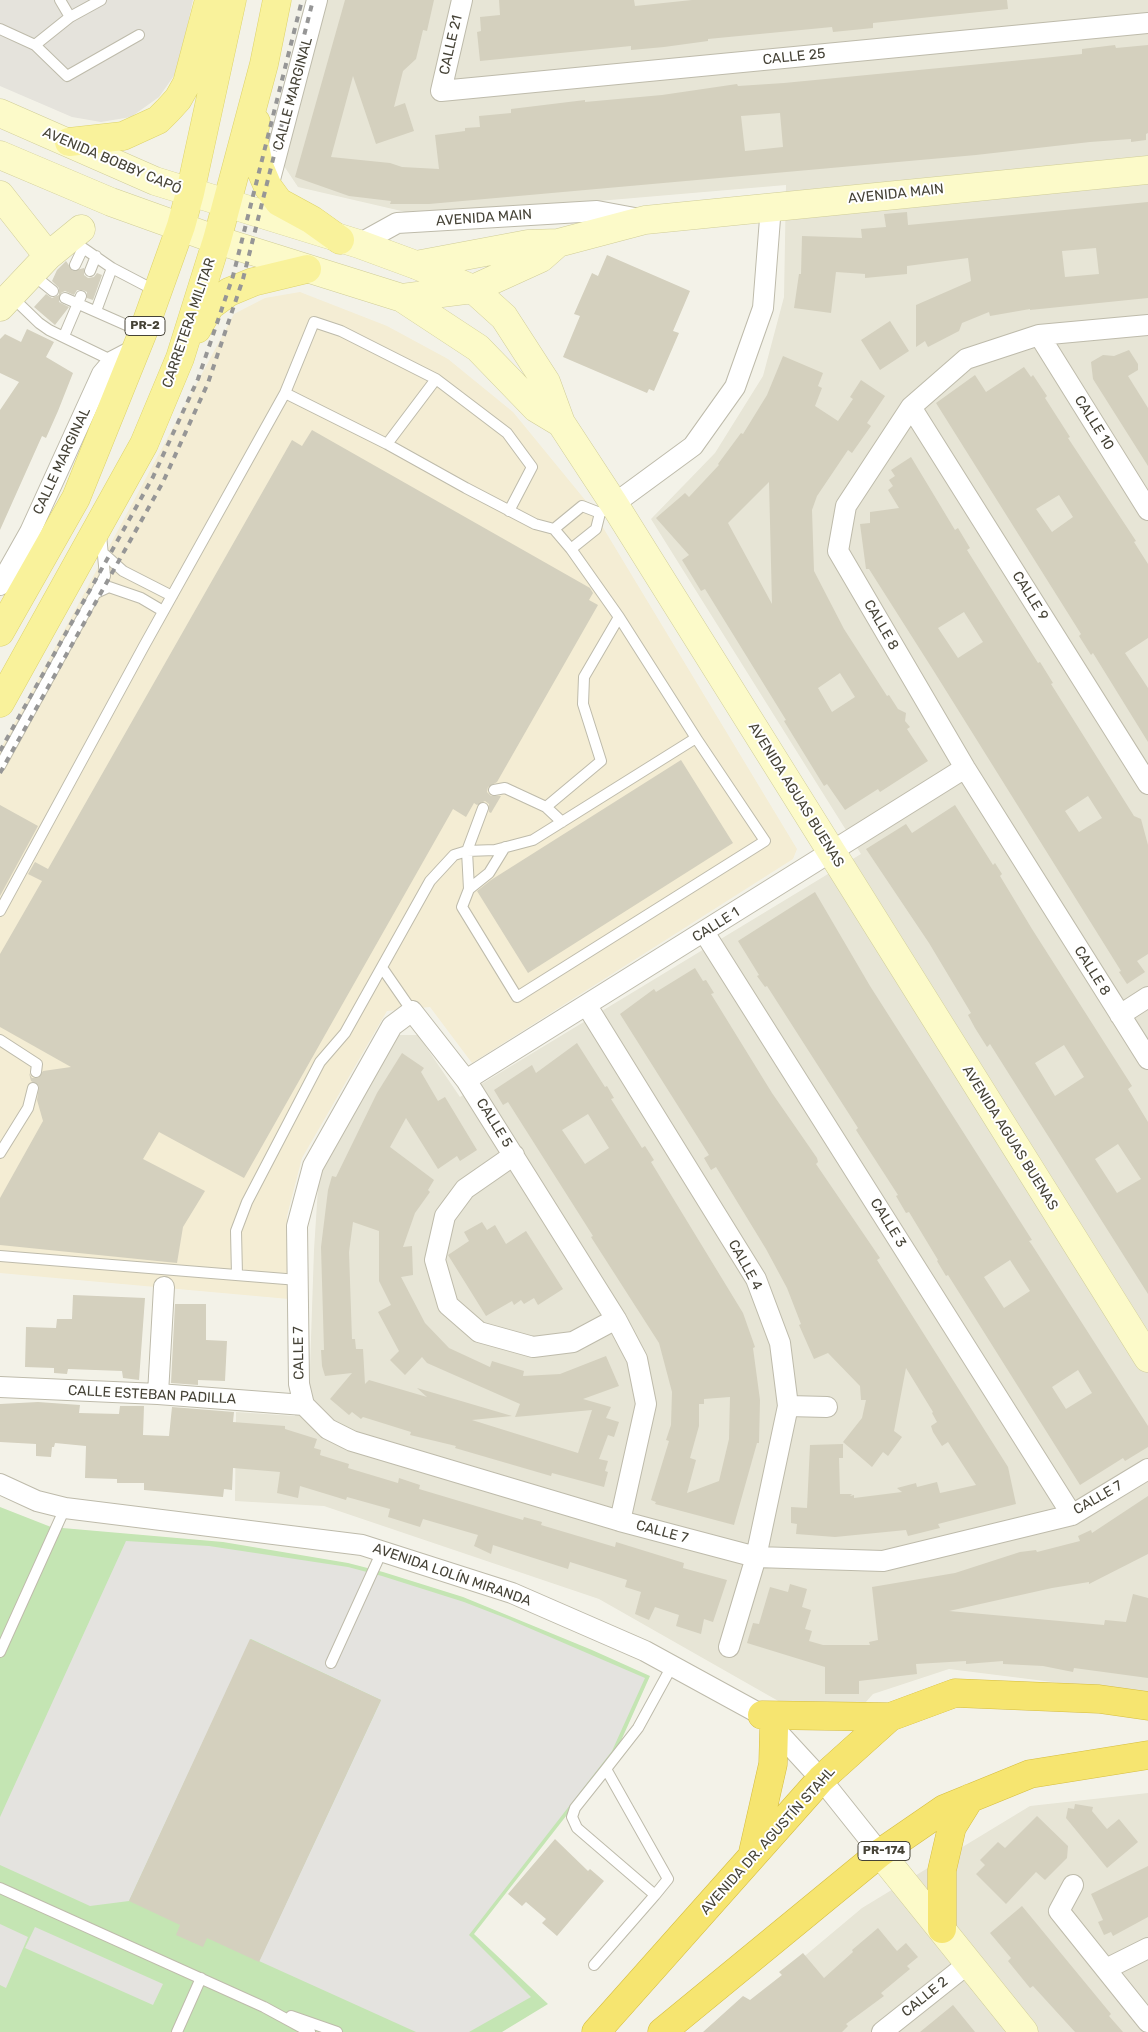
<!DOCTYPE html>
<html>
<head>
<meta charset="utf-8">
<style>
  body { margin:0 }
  canvas { display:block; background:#f3f2e8 }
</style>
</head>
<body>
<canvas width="1148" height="2032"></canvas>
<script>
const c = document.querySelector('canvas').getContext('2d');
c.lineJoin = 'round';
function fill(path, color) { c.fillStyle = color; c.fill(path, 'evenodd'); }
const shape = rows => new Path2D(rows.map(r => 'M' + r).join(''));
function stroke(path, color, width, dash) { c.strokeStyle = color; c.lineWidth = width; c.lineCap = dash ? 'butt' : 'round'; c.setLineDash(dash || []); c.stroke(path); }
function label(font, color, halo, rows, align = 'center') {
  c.font = font + ' Rubik,sans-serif'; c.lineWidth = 4; c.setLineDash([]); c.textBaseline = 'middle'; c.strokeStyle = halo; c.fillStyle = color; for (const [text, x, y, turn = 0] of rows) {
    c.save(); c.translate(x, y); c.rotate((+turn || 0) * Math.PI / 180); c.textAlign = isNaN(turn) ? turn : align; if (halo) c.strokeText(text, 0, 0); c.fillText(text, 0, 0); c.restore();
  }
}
fill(shape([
  [317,0,1148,0,1148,1694,949,1669,873,1694,849,1721,817,1723,599,1599,324,1506,235,1501,236,1412,295,1416,310,1368,314,1250,319,1172,398,1035,418,1035,460,1097,861,854,651,519,715,453,763,376,784,297,786,185,423,216,298,187,284,166],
  [1148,1793,1148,2032,714,2032,862,1908,1030,1806]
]), '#e7e5d6');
fill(shape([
  [300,292,387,326,448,359,513,412,590,506,797,849,793,859,472,1063,430,1007,387,1011,302,1158,287,1216,289,1299,0,1273,0,750,234,314,265,298]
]), '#f4edd4');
fill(shape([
  [0,0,193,0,178,70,159,97,131,117,101,122,72,117,0,86]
]), '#e5e3dc');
fill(shape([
  [0,1507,51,1527,223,1542,348,1563,383,1572,463,1597,592,1650,650,1676,616,1752,474,1934,548,2004,502,2032,0,2032]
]), '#c4e5b3');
fill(shape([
  [126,1541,209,1546,348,1567,382,1576,464,1602,508,1619,645,1678,612,1751,469,1935,531,1997,469,2032,416,2032,259,1961,381,1700,251,1639,129,1901,90,1906,0,1865,0,1817],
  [0,1924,28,1937,6,1988,0,1985],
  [35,1927,163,1984,153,2005,25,1948]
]), '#e4e3df');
fill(shape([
  [345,0,434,0,427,31,423,30,416,59,403,71,394,107,405,103,414,131,376,144,353,76,331,157,390,163,402,167,439,169,435,135,465,131,465,128,480,127,479,116,511,113,511,109,585,100,585,102,662,95,737,84,738,86,784,83,1043,58,1082,54,1082,49,1115,45,1116,48,1148,45,1148,133,1146,134,1146,140,1131,142,1131,139,1090,142,976,155,429,204,390,204,391,201,349,196,295,177],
  [780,113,783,147,745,151,741,116],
  [499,0,634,0,635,6,692,0,1007,0,1008,9,873,23,873,28,833,32,832,27,708,39,708,41,664,47,631,50,631,46,480,61,477,32,481,31,480,17,500,15],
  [1148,202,1148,298,1030,310,1030,309,990,316,989,312,962,323,959,331,928,347,925,341,916,347,916,305,971,281,968,258,907,266,907,274,865,278,865,274,836,272,831,313,794,308,799,274,801,274,802,236,862,238,861,229,886,227,884,214,907,212,908,225],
  [1096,248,1099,274,1065,277,1062,251],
  [607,255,690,291,673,331,679,333,654,391,649,389,647,393,563,357,580,316,574,314,592,273,598,276],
  [66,261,73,271,84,268,84,275,88,278,94,277,97,273,102,275,93,300,87,298,87,292,83,290,77,290,74,295,65,291,61,293,59,302,69,307,55,325,34,307,46,294,52,298,59,295,59,288,52,281,57,270],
  [890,321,909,351,880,370,861,340],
  [27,329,54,342,46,357,73,373,58,411,46,438,42,436,0,530,0,410,19,382,0,373,0,339,5,334,21,342],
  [1129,350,1138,364,1138,370,1128,376,1148,408,1148,466,1093,379,1091,362,1103,355,1114,356],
  [783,356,823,373,818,386,822,388,815,406,838,421,853,399,850,397,861,380,885,396,867,423,871,426,852,453,848,450,817,496,812,510,814,571,844,629,887,696,889,695,898,709,906,713,905,721,910,727,907,729,928,761,880,792,878,789,845,810,827,784,824,786,784,721,786,720,705,589,701,591,682,560,689,555,656,518,685,493,689,497,719,465,718,464,741,433,743,434,767,395],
  [769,482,772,604,728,523],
  [840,673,855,697,832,712,818,688],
  [1024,367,1031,377,1033,375,1047,396,1045,398,1070,437,1068,438,1136,541,1134,542,1148,564,1148,638,1125,653,1148,688,1148,742,1093,653,1091,655,1079,636,1081,634,936,403,975,375,986,392],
  [1059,495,1073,517,1052,532,1036,509],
  [312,430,590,588,593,593,589,600,598,605,497,782,488,787,487,792,491,796,501,796,491,813,489,812,489,804,485,801,477,805,474,803,466,817,453,809,244,1178,159,1132,143,1159,205,1191,183,1227,177,1263,0,1245,0,1198,43,1121,37,1100,39,1086,31,1081,29,1073,32,1078,38,1078,43,1071,71,1067,0,1027,0,954,42,881,28,874,35,862,48,869,292,440,302,446],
  [911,457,955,530,958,528,970,548,967,550,1038,663,1040,662,1053,683,1051,684,1134,816,1141,819,1148,845,1148,954,1137,961,1145,972,1127,984,1119,972,1121,971,935,673,869,569,866,569,860,524,870,523,870,512,899,508,888,490,893,486,889,480,895,476,891,470],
  [964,612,983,642,958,658,938,628],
  [1088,796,1102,818,1079,832,1065,811],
  [681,760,733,843,528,973,477,891,491,880],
  [0,805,38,826,0,896],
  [955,805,993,865,995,863,1002,874,1000,876,1032,929,1132,1086,1128,1089,1148,1122,1148,1294,990,1044,987,1047,975,1028,968,1015,971,1013,929,943,866,849,906,824,912,833],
  [1064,1045,1084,1077,1055,1096,1035,1063],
  [1118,1144,1141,1179,1117,1193,1095,1159],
  [815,892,870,986,1032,1240,1029,1241,1032,1245,1148,1426,1148,1447,1125,1461,1123,1458,1080,1485,948,1275,946,1276,937,1261,938,1260,909,1212,906,1213,896,1196,898,1195,856,1130,858,1128,767,986,765,987,757,976,759,975,738,941],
  [1010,1260,1030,1291,1004,1308,984,1277],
  [1078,1370,1092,1393,1066,1409,1052,1387],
  [695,968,703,981,706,980,714,993,711,994,772,1093,817,1158,818,1162,816,1164,880,1258,877,1260,1008,1467,1016,1504,938,1524,940,1528,908,1536,906,1530,835,1537,796,1534,797,1524,791,1523,791,1507,807,1508,810,1445,843,1444,843,1458,839,1458,840,1494,852,1494,850,1496,854,1495,854,1498,902,1492,897,1488,916,1483,917,1487,937,1482,940,1493,976,1485,948,1442,942,1446,933,1432,931,1426,937,1422,932,1413,933,1412,906,1368,894,1431,902,1437,888,1456,883,1452,872,1467,843,1442,862,1418,866,1400,861,1400,860,1386,828,1353,814,1359,799,1325,801,1324,787,1288,766,1249,716,1167,711,1170,704,1158,709,1155,620,1014,654,989,656,992],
  [577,1043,605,1087,607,1086,614,1098,611,1099,642,1148,645,1146,654,1160,651,1162,743,1313,755,1347,753,1348,760,1400,759,1443,757,1443,734,1525,655,1504,656,1502,651,1500,669,1441,666,1440,671,1425,672,1392,659,1343,591,1237,593,1236,508,1102,503,1105,494,1090,532,1065,536,1073],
  [588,1114,609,1148,585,1164,562,1130],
  [730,1397,729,1439,719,1481,687,1493,696,1460,690,1458,699,1426,699,1404,704,1404,704,1399],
  [402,1053,424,1068,421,1072,438,1101,445,1097,477,1150,460,1161,457,1156,438,1169,406,1118,390,1147,434,1180,428,1190,430,1192,415,1213,403,1247,412,1246,413,1275,401,1277,425,1323,449,1348,490,1367,492,1361,524,1371,523,1376,560,1374,606,1356,619,1386,583,1399,611,1407,606,1418,619,1422,614,1437,608,1435,599,1459,608,1461,605,1471,608,1472,604,1487,552,1473,551,1476,455,1448,456,1446,410,1435,411,1432,363,1417,361,1419,352,1412,349,1415,330,1399,352,1373,325,1376,322,1366,321,1350,324,1350,321,1247,328,1190,332,1176,336,1177,377,1093],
  [353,1222,379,1231,379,1281,391,1305,378,1312,399,1351,390,1360,405,1375,422,1357,427,1363,520,1404,515,1417,592,1410,578,1453,472,1420,512,1416,417,1388,427,1397,369,1380,365,1384,363,1349,356,1349,355,1339,352,1339,349,1252],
  [482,1222,487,1230,495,1225,506,1244,526,1231,563,1289,538,1305,534,1298,524,1304,521,1300,514,1305,512,1301,486,1316,448,1255,469,1241,464,1232],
  [73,1295,145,1298,139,1380,123,1378,122,1371,68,1369,67,1374,54,1373,54,1368,25,1367,26,1327,56,1328,57,1319,72,1319],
  [175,1304,206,1304,206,1340,227,1341,225,1381,198,1380,198,1385,171,1383],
  [38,1402,80,1405,79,1413,119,1414,120,1406,144,1406,143,1435,169,1436,172,1407,234,1412,233,1422,285,1426,285,1429,317,1439,314,1448,321,1450,320,1455,349,1464,348,1468,398,1483,399,1478,420,1485,419,1489,523,1520,524,1517,542,1522,541,1525,615,1547,616,1542,684,1563,683,1568,727,1580,713,1622,704,1619,701,1634,676,1626,679,1615,655,1607,649,1620,635,1614,641,1592,625,1587,627,1580,570,1562,568,1569,493,1545,491,1554,474,1546,478,1535,423,1519,420,1527,388,1517,390,1509,347,1497,346,1500,300,1486,298,1498,277,1493,280,1472,233,1468,232,1490,224,1489,223,1497,144,1490,144,1483,117,1483,117,1479,85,1478,86,1446,55,1443,54,1447,52,1447,51,1457,36,1456,36,1444,0,1442,0,1404],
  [1148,1496,1148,1554,1089,1584,1089,1582,1052,1588,949,1611,1104,1625,1105,1620,1126,1622,1133,1594,1148,1598,1148,1678,1074,1668,1073,1672,1043,1666,1003,1664,1003,1661,966,1664,966,1661,916,1664,917,1674,859,1681,859,1694,825,1694,825,1667,747,1643,753,1623,759,1624,770,1587,788,1592,790,1584,807,1589,802,1607,811,1610,805,1629,812,1631,809,1641,823,1645,870,1645,869,1642,878,1640,872,1587,955,1573,1020,1552,1036,1550,1037,1552,1080,1541,1078,1536,1091,1530,1092,1533],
  [250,1639,381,1700,259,1962,207,1938,203,1947,176,1935,180,1925,129,1901],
  [1075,1804,1093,1807,1092,1811,1107,1829,1119,1819,1138,1842,1107,1868,1066,1818,1068,1808,1074,1809],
  [1037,1816,1068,1846,1067,1858,1045,1880,1036,1872,1006,1904,976,1874,985,1865,980,1860,998,1842,1005,1848],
  [555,1839,588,1871,590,1869,604,1881,557,1936,542,1923,546,1919,526,1902,522,1906,508,1894],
  [1148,1866,1148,1917,1113,1936,1111,1932,1104,1935,1098,1922,1103,1920,1091,1894],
  [1022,1906,1111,2014,1109,2016,1123,2032,1075,2032,1033,1986,1030,1988,1008,1961,1011,1958,990,1933],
  [878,1928,897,1951,906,1943,918,1957,907,1966,910,1969,881,1993,884,1996,846,2024,848,2026,842,2032,703,2032,743,1996,750,2000,782,1975,779,1972,803,1953,824,1978,853,1952,852,1950],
  [953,2005,975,2032,920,2032]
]), '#d4d0be');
const lane = shape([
  [70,17,101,0],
  [0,29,35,45,70,17,60,0],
  [35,45,67,76,139,35],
  [70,239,112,268,156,291],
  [75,265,83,248],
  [90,271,96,256],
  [32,274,53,291],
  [11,296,39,323,49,330,113,361],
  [65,298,142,332],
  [96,311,112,268],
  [64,336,81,296],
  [387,444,436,379],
  [554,529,582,506,600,513],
  [571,549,596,529,600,513,613,505],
  [103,553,123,571,172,596],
  [96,593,109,587,141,598,163,611],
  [0,766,105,576,101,535],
  [494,790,505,788,546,807,601,761,583,704,584,677,619,617],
  [546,807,562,822],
  [483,808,467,851,469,889,462,907,517,997,765,841,696,738],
  [469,889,489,873,505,847],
  [0,911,144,646,285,393],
  [383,969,412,1011],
  [0,1040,37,1064,36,1072],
  [0,1153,28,1108,33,1088],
  [0,1256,298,1280],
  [237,1275,236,1231,247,1202,320,1062,345,1033,430,881,454,855,467,851,495,850,533,840,696,738,619,617,571,549,554,529,535,524,466,488,387,444,285,393,314,322,341,331,436,379,507,433,532,467,509,511],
  [0,1652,65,1508],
  [331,1663,382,1551],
  [606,1769,668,1879,655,1895,577,1828,572,1817,575,1808,606,1769,638,1728,672,1666],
  [0,1888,264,2007,310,2032],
  [594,1965,655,1895],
  [291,2016,337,2032],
  [177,2032,201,1978]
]);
const street = shape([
  [462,0,441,91,1148,23],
  [268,187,317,0],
  [359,244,397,223,597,211,640,219],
  [1148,325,1039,335,966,359,911,407,846,506,838,551,965,768,1148,1059],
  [1039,335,1148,510],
  [911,407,1148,784],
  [614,504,693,446,735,387,763,308,771,206],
  [0,585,30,532,102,374,113,361,136,349],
  [704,932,1072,1515],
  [587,1006,756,1279,780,1343,788,1406,756,1557,729,1647],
  [1120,1015,1148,997],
  [466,1080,965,768],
  [514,1155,465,1189,445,1216,435,1260,448,1305,479,1332,533,1347,573,1342,616,1319],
  [0,1387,158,1394,304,1405],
  [158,1394,164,1287],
  [788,1406,827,1407],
  [0,1484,37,1501,65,1508,362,1545,512,1593,645,1651,762,1715,821,1779,880,1853],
  [620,1521,646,1404,637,1359,616,1319,466,1080,412,1011,392,1026,313,1166,297,1226,299,1384,304,1405,328,1429,352,1441,620,1521,756,1557,883,1561,1072,1515,1148,1469],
  [1073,1885,1059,1911,1148,2022],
  [1106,1969,1148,1948],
  [882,2032,969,1963]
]);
const secondary = shape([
  [0,113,155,181,359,244,416,265,473,289,504,317,546,382,561,423,614,504,1148,1358],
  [0,155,111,202,217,240,402,298,478,348,536,408,561,423],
  [0,195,48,256],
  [416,265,528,244,558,243,645,220,1148,170],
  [402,298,473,289,541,258,558,243],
  [0,307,48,256,81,229],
  [880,1853,1024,2032]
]);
const primary = shape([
  [256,122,253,136,259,166,268,187,279,202,312,220,340,240],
  [69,142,123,136,158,120,168,110,178,99,187,83,209,0],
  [197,329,210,306,229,292,253,282,307,269],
  [0,632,76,498,143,332,181,226,190,193,232,0],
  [0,703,144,444,180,358,217,240,264,64,277,0]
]);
const highway = shape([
  [762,1715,890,1717],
  [753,1852,773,1764,774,1728],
  [942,1929,942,1870,952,1827,970,1798],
  [596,2032,821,1779,890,1717,955,1693,1099,1699,1148,1706],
  [662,2032,880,1853,944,1809,1030,1774,1148,1755]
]);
stroke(lane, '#bebbab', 12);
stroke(street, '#bebbab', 22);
stroke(secondary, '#d0cd99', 29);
stroke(primary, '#ddd36b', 29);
stroke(highway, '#d5bd40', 29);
stroke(lane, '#fff', 10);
stroke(street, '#fff', 20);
stroke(secondary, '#fcfac9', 28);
stroke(primary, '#f9f29b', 28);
stroke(highway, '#f6e570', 28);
stroke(shape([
  [0,751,153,477,198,379,233,276,302,0],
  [0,773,163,482,208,383,243,279,313,0]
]), '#969696', 4, [6, 6]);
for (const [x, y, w] of [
  [145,326,40],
  [884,1851,52]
]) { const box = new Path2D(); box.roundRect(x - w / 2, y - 9.5, w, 19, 4); c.fillStyle = '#fff'; c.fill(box); stroke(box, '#464337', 1); }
label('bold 12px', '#464337', null, [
  ["PR-2",145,326],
  ["PR-174",884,1851]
]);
label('14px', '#464337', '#fff', [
  ["CALLE 21",451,45,-77],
  ["CALLE 25",794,57,-6],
  ["CALLE MARGINAL",293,94,-75],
  ["AVENIDA BOBBY CAPÓ",112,161,23],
  ["AVENIDA MAIN",896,194,-6],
  ["AVENIDA MAIN",484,218,-4],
  ["CARRETERA MILITAR",189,323,-71],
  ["CALLE 10",1094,423,58],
  ["CALLE MARGINAL",62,461,-65],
  ["CALLE 9",1030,596,58],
  ["CALLE 8",881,625,60],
  ["AVENIDA AGUAS BUENAS",796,795,58],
  ["CALLE 1",716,925,-32],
  ["CALLE 8",1092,971,58],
  ["CALLE 5",494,1123,58],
  ["AVENIDA AGUAS BUENAS",1010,1138,58],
  ["CALLE 3",888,1223,58],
  ["CALLE 4",745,1265,61],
  ["CALLE 7",299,1353,-91],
  ["CALLE ESTEBAN PADILLA",152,1395,3],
  ["CALLE 7",1098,1498,-30],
  ["CALLE 7",662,1532,15],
  ["AVENIDA LOLÍN MIRANDA",452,1575,19],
  ["AVENIDA DR. AGUSTÍN STAHL",768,1841,-48],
  ["CALLE 2",925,1997,-39]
]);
</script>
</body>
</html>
